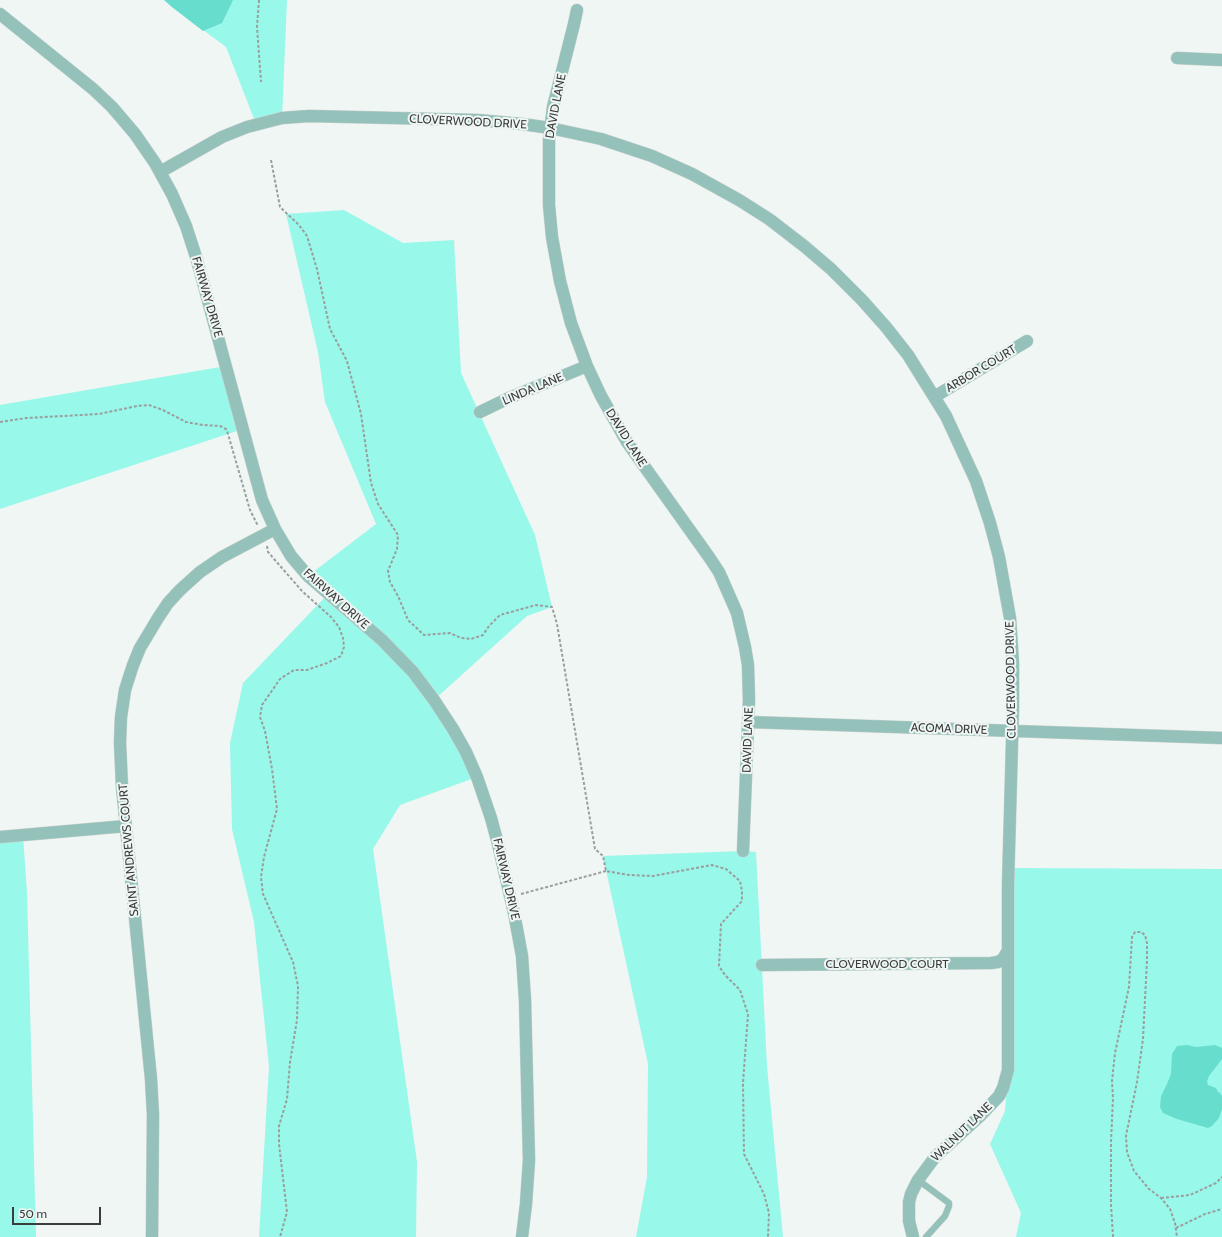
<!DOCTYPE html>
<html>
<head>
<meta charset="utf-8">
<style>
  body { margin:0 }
  #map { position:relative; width:1222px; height:1237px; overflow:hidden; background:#eff6f4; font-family:Cabin,sans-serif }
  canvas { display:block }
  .scale { position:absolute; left:12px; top:1207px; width:89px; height:18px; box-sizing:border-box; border:2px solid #3b3d3d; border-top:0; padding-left:5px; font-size:12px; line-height:14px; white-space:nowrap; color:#3b3d3d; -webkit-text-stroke:3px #eff6f4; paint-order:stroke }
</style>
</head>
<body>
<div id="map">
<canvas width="1222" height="1237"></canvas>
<div class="scale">50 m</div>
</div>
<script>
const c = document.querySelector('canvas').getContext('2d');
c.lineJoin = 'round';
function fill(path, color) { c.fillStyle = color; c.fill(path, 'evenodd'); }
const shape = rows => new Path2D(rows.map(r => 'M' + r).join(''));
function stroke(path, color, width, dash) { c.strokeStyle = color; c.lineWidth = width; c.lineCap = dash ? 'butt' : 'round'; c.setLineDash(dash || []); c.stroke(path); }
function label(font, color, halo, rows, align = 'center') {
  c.font = font + ' Cabin,sans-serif'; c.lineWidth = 4; c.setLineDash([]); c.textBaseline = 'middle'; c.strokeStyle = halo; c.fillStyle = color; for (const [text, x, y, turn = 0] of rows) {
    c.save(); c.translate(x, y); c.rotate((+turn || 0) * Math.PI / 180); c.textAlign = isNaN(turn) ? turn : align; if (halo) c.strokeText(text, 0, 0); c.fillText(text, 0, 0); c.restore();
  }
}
fill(shape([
  [164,0,287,0,282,118,256,124,226,47,172,7],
  [344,210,403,243,454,240,461,373,535,535,552,607,527,616,434,700,477,777,400,805,373,849,417,1162,416,1237,259,1237,269,1066,254,922,232,829,230,743,243,683,328,594,308,576,376,524,325,402,318,352,286,214],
  [226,366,243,429,0,509,0,405],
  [23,835,27,893,36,1237,0,1237,0,837],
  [743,851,756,852,767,1066,783,1237,636,1237,647,1177,648,1064,603,856],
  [1008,868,1222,869,1222,1237,1016,1237,1021,1213,990,1144,1005,1111,1009,1061]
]), '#98f8ea');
fill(shape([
  [164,0,233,0,222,23,203,31,172,7],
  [1187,1045,1196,1047,1215,1045,1222,1048,1222,1059,1209,1076,1207,1081,1208,1085,1216,1088,1218,1092,1220,1093,1222,1096,1222,1109,1219,1118,1212,1126,1208,1128,1177,1119,1163,1113,1160,1107,1161,1096,1167,1084,1171,1074,1172,1054,1177,1046]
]), '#67ddce');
const service = shape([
  [918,1180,949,1203,949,1206,945,1216,926,1237]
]);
const minor = shape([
  [577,10,574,24,553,107,549,140,549,205,552,237,560,281,571,323,587,366,601,396,627,442,709,557,719,572,737,613,745,647,748,665,749,700,743,851],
  [0,14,93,89,112,107,135,134,155,163,172,194,186,226,197,260,262,500,275,529,291,556,308,576,382,640,413,672,434,700,453,729,466,752,477,777,491,818,498,844,514,913,522,956,525,1000,529,1160,526,1204,522,1237],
  [1177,58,1222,60],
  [160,172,222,137,247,127,282,118,309,116,478,120,522,124,550,128,601,139,652,156,692,174,739,200,769,219,804,246,831,269,862,300,886,327,908,355,946,416,976,481,990,523,999,557,1010,618,1013,663,1013,707,1008,885,1008,1070,1003,1088,999,1096,980,1116,935,1157,918,1180,911,1194,909,1202,909,1221,913,1237],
  [934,397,1027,341],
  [480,412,509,398,587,366],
  [749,722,1222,738],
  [0,837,126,826],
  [762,965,991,963,998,962,1003,959,1007,952],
  [152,1237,153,1115,151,1079,122,787,120,743,121,717,125,690,133,665,140,648,158,618,168,603,180,590,200,572,222,557,275,529]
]);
stroke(service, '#cbd1cf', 7);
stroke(minor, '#cbd1cf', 13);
stroke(shape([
  [259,0,257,27,261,82],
  [271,160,280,207,299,225,307,236,317,269,330,329,347,361,361,414,371,483,378,504,398,535,397,549,388,571,390,582,398,596,408,620,424,635,450,633,461,638,471,639,483,635,489,626,500,615,536,605,552,607,557,624,595,849,603,856,606,871,629,875,653,876,712,865,726,869,740,881,742,891,742,901,721,924,719,966,725,975,740,990,748,1014,743,1083,744,1154,764,1194,769,1213,768,1237],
  [0,422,27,418,99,414,137,406,149,405,163,410,186,422,203,425,220,426,226,429,228,434,250,510,258,526],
  [267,546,268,552,302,591,331,617,339,627,343,638,344,647,341,656,327,663,307,670,294,670,280,679,262,705,260,717,265,731,272,769,277,809,264,857,261,877,263,894,293,962,298,986,297,1020,290,1062,287,1099,279,1126,279,1144,287,1212,280,1237],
  [521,894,606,871],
  [1161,1198,1190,1195,1216,1183,1222,1177],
  [1176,1228,1205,1214,1222,1209],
  [1113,1237,1111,1204,1111,1142,1113,1098,1112,1081,1115,1053,1129,987,1132,937,1135,932,1141,932,1145,935,1147,943,1147,960,1143,1039,1137,1082,1126,1136,1127,1152,1134,1171,1149,1189,1161,1198,1170,1209,1175,1223,1177,1237]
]), '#9a9e9d', 2, [3, 2]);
stroke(service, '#94c2bb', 6);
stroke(minor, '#94c2bb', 12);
label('12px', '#3b3d3d', '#eff6f4', [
  ["DAVID LANE",556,106,-79],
  ["CLOVERWOOD DRIVE",468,122,3],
  ["FAIRWAY DRIVE",207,297,74],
  ["ARBOR COURT",981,369,-31],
  ["LINDA LANE",533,389,-23],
  ["DAVID LANE",626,438,58],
  ["FAIRWAY DRIVE",336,599,42],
  ["CLOVERWOOD DRIVE",1011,680,-91],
  ["ACOMA DRIVE",949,729,2],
  ["DAVID LANE",748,740,-88],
  ["SAINT ANDREWS COURT",129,850,-95],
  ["FAIRWAY DRIVE",506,879,77],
  ["CLOVERWOOD COURT",887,964],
  ["WALNUT LANE",962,1132,-44]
]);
</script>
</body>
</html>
